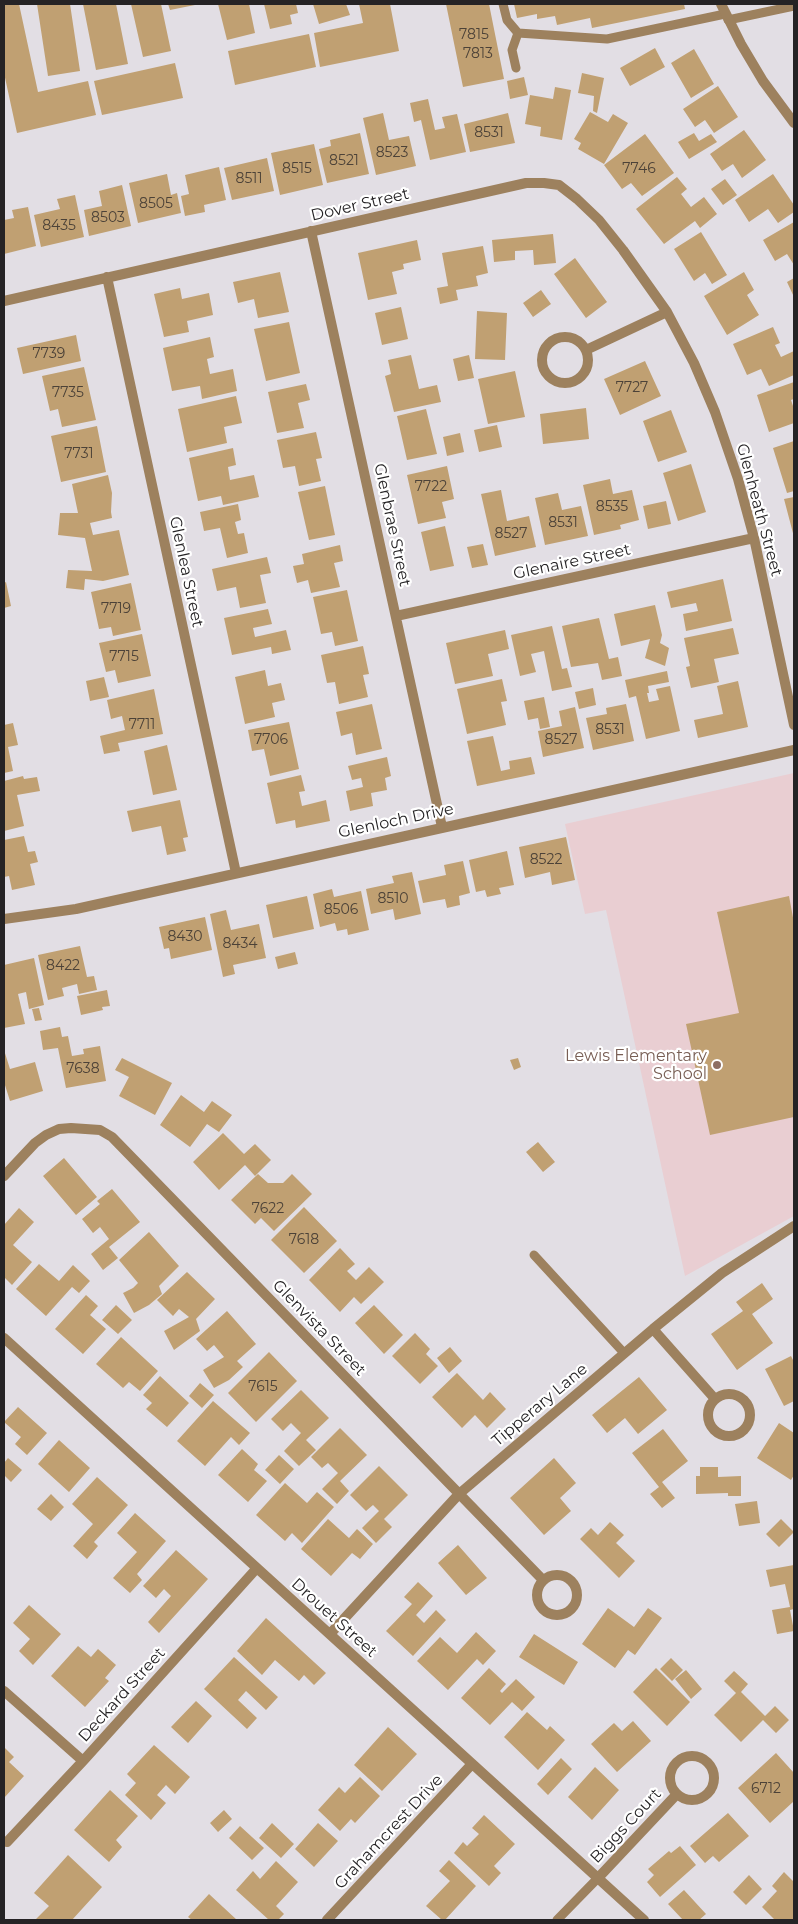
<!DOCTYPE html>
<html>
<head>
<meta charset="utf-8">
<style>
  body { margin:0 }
  #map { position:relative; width:798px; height:1924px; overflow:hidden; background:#e2dee4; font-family:Montserrat,sans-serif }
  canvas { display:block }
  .frame { position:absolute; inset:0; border:5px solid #252325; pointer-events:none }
</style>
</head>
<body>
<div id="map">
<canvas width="798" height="1924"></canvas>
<div class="frame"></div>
</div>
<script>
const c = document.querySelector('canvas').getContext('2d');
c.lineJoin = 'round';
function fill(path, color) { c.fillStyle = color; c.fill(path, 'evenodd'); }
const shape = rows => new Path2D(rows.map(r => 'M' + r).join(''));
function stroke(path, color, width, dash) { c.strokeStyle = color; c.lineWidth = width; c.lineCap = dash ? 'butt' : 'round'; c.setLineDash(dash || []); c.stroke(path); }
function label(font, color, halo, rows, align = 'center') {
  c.font = font + ' Montserrat,sans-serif'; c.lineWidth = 4.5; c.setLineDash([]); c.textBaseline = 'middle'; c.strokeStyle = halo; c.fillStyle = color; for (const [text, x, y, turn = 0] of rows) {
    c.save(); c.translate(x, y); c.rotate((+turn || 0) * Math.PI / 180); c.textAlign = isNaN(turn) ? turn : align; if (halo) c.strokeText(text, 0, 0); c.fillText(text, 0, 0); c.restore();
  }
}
fill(shape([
  [794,773,794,1216,685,1276,606,910,585,914,565,824]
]), '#e9ced2');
fill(shape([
  [4,4,19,4,38,92,88,81,96,115,17,133,4,73],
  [37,4,70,4,80,71,48,76],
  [83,4,116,4,128,64,96,70],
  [131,4,161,4,171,51,143,57],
  [168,4,195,4,195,5,170,10],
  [218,4,249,4,255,33,227,40],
  [264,4,296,4,298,13,290,15,292,24,270,29],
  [313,4,346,4,350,15,319,24],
  [359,4,390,4,399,51,320,67,314,33,363,23],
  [446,4,489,4,504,79,463,87],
  [514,4,684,4,685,9,592,28,590,18,557,25,555,16,537,19,537,14,517,18],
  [309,34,316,67,235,85,228,51],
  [655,48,665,67,630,86,620,68],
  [694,49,714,84,691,98,671,63],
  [175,63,183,98,102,115,94,81],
  [582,73,604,78,597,113,593,111,594,96,578,93],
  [524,77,528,95,510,99,507,81],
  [718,86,738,117,714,133,705,120,695,127,683,109],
  [555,87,571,90,562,140,540,136,541,127,525,124,530,95,553,99],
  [428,99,435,130,445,128,442,117,457,114,466,152,430,160,421,120,414,122,410,103],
  [590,112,608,122,613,114,628,123,604,164,578,149,581,143,574,139],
  [383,113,389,140,409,136,416,166,376,175,363,118],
  [508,113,515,143,470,152,464,124],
  [744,130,766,160,742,178,733,164,722,171,710,154],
  [360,133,369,174,327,183,319,149,331,146,330,140],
  [694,133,699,141,711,134,717,142,689,159,678,142],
  [645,134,674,173,642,196,631,183,622,189,604,165],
  [314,144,323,185,280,195,271,153],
  [267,158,274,191,232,200,224,168],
  [219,167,226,200,204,205,205,212,185,216,181,196,189,194,185,175],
  [167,174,171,195,177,193,181,213,138,223,129,183],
  [773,174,794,205,794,212,778,223,768,209,749,222,735,200],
  [677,177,687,189,681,194,691,207,704,197,717,214,700,228,695,221,664,244,636,209],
  [725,179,737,195,723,205,711,189],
  [122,185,131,226,89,236,84,210,102,206,99,191],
  [75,195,84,237,41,247,34,215,60,209,57,199],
  [28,207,36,246,4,254,4,220,14,218,12,210],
  [794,222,794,265,787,254,775,261,763,240],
  [701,232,727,275,712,284,705,273,694,281,674,249],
  [553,234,556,263,534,265,533,250,515,251,515,260,494,262,492,240],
  [417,240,421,260,403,264,404,269,392,272,397,294,368,300,358,253],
  [483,246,488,273,476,276,478,286,456,290,458,300,440,304,437,288,448,286,442,253],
  [575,258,607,302,586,318,554,274],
  [280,272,289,312,258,318,254,299,238,303,233,282],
  [744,272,754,290,747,295,759,315,727,335,704,296],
  [794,278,794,297,787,282],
  [180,288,182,299,209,293,213,315,187,321,189,332,164,337,154,294],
  [541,290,551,304,533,317,523,303],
  [401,307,408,339,382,345,375,313],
  [477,311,507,313,505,360,475,359],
  [289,322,300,373,266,381,254,329],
  [773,327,780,343,775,345,781,357,794,351,794,375,769,386,761,369,747,375,733,344],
  [76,335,81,361,23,374,17,348],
  [210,337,214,357,207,359,210,374,233,369,237,391,202,399,200,386,172,391,163,348],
  [411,355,419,389,437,385,441,402,394,412,385,376,391,374,388,360],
  [469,355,474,378,458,381,453,359],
  [645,361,661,396,620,415,604,379],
  [84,367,96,420,62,427,58,409,50,411,42,376],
  [515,371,525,417,488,424,478,379],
  [794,382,794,399,791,400,794,409,794,423,769,432,757,395],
  [306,384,310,400,298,403,304,428,277,433,268,392],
  [236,396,242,423,224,427,227,443,187,452,178,409],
  [586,408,589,439,543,444,540,414],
  [426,409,437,454,407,460,397,416],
  [671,410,687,452,658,462,643,421],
  [497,425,502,447,479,452,474,430],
  [97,426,106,472,61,482,51,436],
  [316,432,322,458,316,459,321,481,299,486,295,466,283,468,277,440],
  [460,433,464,452,447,456,443,437],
  [794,441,794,491,787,493,773,448],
  [233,448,236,465,228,467,230,480,254,475,259,497,223,505,221,496,198,501,189,458],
  [691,464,706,512,678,521,663,473],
  [447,466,454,499,442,502,446,518,418,524,407,475],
  [108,475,112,493,111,512,112,518,90,523,93,535,119,530,129,575,103,581,85,579,84,590,66,588,68,570,92,571,85,538,58,535,60,513,78,513,72,484],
  [610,479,613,494,632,490,639,520,620,525,621,529,594,535,583,485],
  [325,486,335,535,309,540,298,492],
  [501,490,507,521,529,516,536,547,495,556,481,494],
  [558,493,562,510,581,506,588,536,545,545,535,498],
  [794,497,794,537,784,499],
  [666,501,671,524,648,529,643,506],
  [238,504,241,520,235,522,238,534,244,533,248,553,227,558,220,528,204,531,200,512],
  [445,526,454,566,430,571,421,532],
  [483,544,488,565,472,568,467,547],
  [340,545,343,561,334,563,340,587,311,593,308,580,297,583,293,566,304,564,302,554],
  [267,557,271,573,260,575,266,603,240,608,236,587,217,591,212,569],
  [723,579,732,621,686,631,683,614,698,611,696,603,671,608,667,592],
  [6,582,11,606,4,608,4,583],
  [131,583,141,630,113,636,111,627,99,629,91,592],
  [347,590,358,641,335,646,332,632,321,634,313,597],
  [655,605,662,635,660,643,669,648,665,666,645,658,650,639,621,646,614,614],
  [268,609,272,624,253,628,255,637,286,630,291,650,272,654,271,647,232,655,224,618],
  [599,618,609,659,618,657,622,676,602,680,598,663,571,667,562,626],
  [552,626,562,669,567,668,572,687,552,691,544,651,531,654,536,672,520,676,511,635],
  [733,628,739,654,714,659,719,682,691,688,686,667,690,666,684,638],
  [505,630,509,649,488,654,493,676,455,684,446,643],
  [142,634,151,676,118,683,115,670,106,672,99,643],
  [363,646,369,674,363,675,368,697,339,704,335,682,327,683,321,655],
  [265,670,268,686,281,683,285,700,272,703,275,717,245,724,235,677],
  [667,671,669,682,648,686,649,693,647,693,649,702,659,700,656,689,670,686,680,731,646,739,636,696,629,698,625,680],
  [104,677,109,697,90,701,86,681],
  [502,679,507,701,501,702,506,725,467,734,457,689],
  [738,681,748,727,698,738,694,720,723,714,717,686],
  [593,688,596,705,579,709,575,692],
  [154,689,163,734,118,743,120,751,104,754,100,736,125,730,122,716,111,719,107,700],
  [544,697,550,727,540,729,538,718,528,720,524,701],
  [372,704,382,749,356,755,352,733,341,736,336,712],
  [626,704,634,741,593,750,586,718,607,714,606,708],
  [575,707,584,748,543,757,538,731,562,726,559,711],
  [289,722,299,769,270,776,264,749,252,751,248,730],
  [13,723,18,745,8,747,13,771,4,773,4,725],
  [493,736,501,771,510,769,509,761,531,757,535,774,477,786,467,741],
  [167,745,177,790,153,795,144,751],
  [387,757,391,776,385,778,387,790,371,793,373,806,350,811,346,791,363,787,361,778,352,780,348,766],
  [301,775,305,791,299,792,302,806,326,800,330,821,296,828,295,820,276,824,267,783],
  [23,776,24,779,37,777,40,791,17,795,24,826,4,831,4,781],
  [180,800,188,837,183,838,186,851,167,855,161,826,132,832,127,811],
  [24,836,28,852,35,851,38,862,30,864,35,885,12,890,9,876,4,877,4,840],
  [566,837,575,880,552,885,550,872,525,878,519,847],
  [507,851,514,885,499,888,501,894,487,897,485,890,476,892,469,860],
  [463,861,470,893,459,896,460,905,447,908,445,899,423,903,418,881,446,875,444,865],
  [412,872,421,914,395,920,393,909,371,914,366,889,394,883,392,876],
  [332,889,334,897,361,891,369,930,348,935,347,929,337,931,335,923,320,927,313,894],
  [307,896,314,929,273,938,266,905],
  [789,896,794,923,794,1117,710,1135,686,1024,739,1013,717,912],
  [226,910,231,930,259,924,266,958,233,965,235,974,223,977,210,914],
  [205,917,212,950,171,959,169,948,164,949,159,927],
  [80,946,87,977,94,976,97,990,79,994,77,984,62,988,64,996,48,1000,38,955],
  [295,952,298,964,278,969,275,957],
  [34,958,44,1005,29,1009,26,992,18,994,25,1024,4,1028,4,965],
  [107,990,110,1006,102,1007,103,1010,81,1015,77,996],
  [39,1008,42,1020,35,1021,32,1009],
  [60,1027,62,1037,68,1036,72,1056,84,1054,83,1049,100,1046,106,1081,66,1088,58,1048,43,1050,40,1031],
  [4,1050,10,1069,35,1062,43,1091,10,1101,4,1082],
  [122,1058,172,1083,155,1115,119,1096,129,1077,115,1070],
  [518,1058,521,1067,514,1070,510,1060],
  [181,1095,204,1112,212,1101,232,1115,219,1132,207,1124,190,1147,160,1125],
  [223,1133,244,1154,255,1144,271,1160,255,1176,245,1165,219,1190,193,1162],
  [538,1142,555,1162,543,1172,526,1152],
  [64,1158,97,1197,76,1215,43,1176],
  [258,1174,268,1183,283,1183,292,1174,312,1194,274,1231,261,1218,255,1224,231,1200],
  [112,1189,140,1222,109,1247,118,1258,103,1270,91,1254,109,1239,100,1227,93,1233,82,1219,100,1204,97,1201],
  [304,1207,337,1241,304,1273,271,1240],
  [19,1208,34,1222,13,1245,32,1262,12,1285,4,1277,4,1225],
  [149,1232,179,1266,159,1286,162,1294,149,1305,134,1313,123,1293,133,1288,138,1283,119,1260],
  [340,1248,355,1264,347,1271,356,1280,369,1267,384,1282,361,1304,354,1297,340,1312,309,1280],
  [39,1264,59,1281,73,1265,90,1281,79,1293,72,1287,46,1316,16,1289],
  [187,1272,215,1299,196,1319,200,1331,174,1350,164,1331,189,1317,179,1309,173,1316,157,1300],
  [762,1283,773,1299,752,1314,773,1343,737,1370,711,1334,743,1311,736,1302],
  [86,1295,98,1306,90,1315,106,1329,83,1354,55,1329],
  [116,1305,132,1320,118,1334,102,1320],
  [374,1305,403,1335,384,1354,355,1323],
  [227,1311,256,1344,237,1361,243,1367,229,1380,214,1388,203,1370,224,1357,214,1345,207,1351,196,1339],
  [415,1333,430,1349,426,1354,438,1366,420,1384,392,1356],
  [121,1337,158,1371,140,1391,129,1382,123,1388,96,1364],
  [450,1347,462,1361,449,1373,437,1358],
  [269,1352,297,1381,256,1422,228,1393],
  [791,1356,794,1362,794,1401,784,1406,765,1369],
  [457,1373,483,1400,490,1392,506,1409,487,1428,475,1415,462,1428,432,1397],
  [160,1376,189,1403,167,1427,146,1409,152,1403,143,1395],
  [639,1377,667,1410,638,1434,625,1418,607,1433,592,1415],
  [200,1383,214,1395,202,1408,189,1396],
  [301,1390,329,1418,306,1440,316,1450,299,1466,284,1451,301,1433,291,1423,283,1431,271,1419],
  [213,1401,250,1433,239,1445,231,1437,205,1466,177,1441],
  [18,1407,47,1433,27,1455,15,1444,21,1437,4,1422],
  [779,1423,794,1433,794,1475,791,1480,757,1458],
  [340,1428,367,1455,340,1481,349,1491,337,1504,322,1489,338,1473,328,1463,322,1468,311,1457],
  [663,1429,688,1461,662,1482,675,1498,662,1508,650,1494,659,1487,632,1453],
  [59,1440,90,1468,69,1492,38,1464],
  [242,1449,258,1464,254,1470,267,1481,248,1502,218,1475],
  [279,1455,294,1469,280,1484,265,1470],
  [8,1458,22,1470,11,1482,4,1475,4,1463],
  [554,1458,576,1483,560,1498,571,1511,544,1535,510,1498],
  [379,1466,408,1495,384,1519,392,1527,376,1543,362,1528,379,1511,373,1505,366,1511,350,1495],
  [700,1467,718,1467,718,1477,741,1476,741,1496,728,1496,728,1493,696,1494,696,1476,700,1476],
  [97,1477,128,1505,94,1542,98,1546,87,1559,73,1546,93,1524,72,1504],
  [285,1483,307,1503,317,1492,334,1507,302,1543,292,1533,285,1541,256,1515],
  [51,1494,64,1507,51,1521,37,1509],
  [757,1501,760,1523,739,1526,735,1504],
  [135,1513,166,1541,137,1574,142,1580,130,1593,113,1578,137,1552,117,1533],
  [328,1519,349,1538,357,1529,373,1544,360,1559,352,1553,331,1576,301,1549],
  [781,1519,794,1532,779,1547,766,1534],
  [610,1522,624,1535,616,1543,635,1561,619,1578,580,1539,591,1528,598,1535],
  [458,1545,487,1578,466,1595,438,1563],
  [176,1550,208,1579,159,1633,148,1622,171,1596,164,1589,156,1598,143,1586],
  [794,1565,794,1609,790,1610,794,1631,777,1634,772,1610,790,1607,785,1584,770,1587,766,1570],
  [418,1582,433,1596,416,1615,424,1623,436,1610,446,1620,413,1656,386,1631,412,1604,404,1597],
  [29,1605,61,1634,33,1665,19,1651,30,1639,13,1623],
  [608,1608,634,1627,648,1608,662,1618,635,1655,628,1650,615,1668,582,1644],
  [266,1618,326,1673,314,1685,304,1675,299,1681,275,1660,262,1675,237,1651],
  [476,1632,496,1651,483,1665,477,1659,448,1690,417,1661,440,1637,457,1653],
  [534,1634,578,1662,564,1685,519,1657],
  [78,1646,91,1657,98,1649,116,1665,105,1678,109,1681,85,1707,51,1676],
  [234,1657,278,1697,266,1710,246,1691,238,1700,257,1718,247,1729,204,1689],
  [671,1658,683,1670,672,1681,660,1669],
  [489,1668,506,1684,500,1691,502,1693,516,1679,535,1697,522,1711,512,1702,490,1725,461,1698],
  [656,1668,690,1702,667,1726,633,1692],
  [686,1670,702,1689,691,1699,675,1679],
  [734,1671,748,1684,741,1692,765,1716,775,1706,789,1720,776,1733,763,1720,741,1742,714,1715,736,1693,724,1681],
  [196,1701,212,1716,188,1743,171,1727],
  [527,1712,547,1730,550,1726,565,1740,538,1770,504,1737],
  [633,1721,651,1741,617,1772,591,1744,614,1723,622,1731],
  [388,1727,417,1754,382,1791,354,1765],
  [154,1745,190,1777,175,1794,166,1785,157,1795,166,1803,151,1820,125,1795,136,1783,127,1774],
  [4,1747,14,1757,9,1762,24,1776,4,1798],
  [776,1753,794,1773,794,1803,793,1802,770,1823,738,1788],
  [561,1758,572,1769,548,1795,537,1784],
  [595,1767,619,1790,592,1820,568,1797],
  [360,1777,380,1796,355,1823,351,1819,340,1831,318,1810,339,1787,345,1793],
  [110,1790,138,1816,116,1840,122,1847,109,1862,74,1830],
  [224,1810,232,1819,218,1832,210,1823],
  [728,1813,749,1836,719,1862,713,1856,705,1863,690,1846],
  [484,1815,515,1844,494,1866,501,1873,489,1886,454,1853,463,1842,467,1846,479,1834,472,1828],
  [272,1823,294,1844,281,1858,259,1838],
  [318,1823,338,1841,314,1867,295,1849],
  [240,1826,264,1848,252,1860,229,1838],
  [680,1846,696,1865,660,1897,647,1882,654,1875,648,1869,669,1851,671,1853],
  [68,1855,102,1887,72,1920,35,1920,49,1906,34,1893],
  [449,1860,476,1886,445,1920,442,1920,426,1906,450,1881,439,1871],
  [276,1861,298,1882,276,1906,284,1914,278,1920,269,1920,236,1890,253,1871,260,1879],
  [784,1872,794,1882,794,1920,775,1920,762,1907,777,1891,772,1886],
  [749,1875,762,1889,746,1905,733,1892],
  [684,1890,706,1914,699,1920,683,1920,668,1904],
  [209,1894,237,1920,192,1920,188,1917]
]), '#c0a072');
stroke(shape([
  [503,4,507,20,518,33,607,39,725,14],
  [728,20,794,6],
  [516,68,512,50,518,33],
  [534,1255,624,1353],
  [557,1920,598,1878]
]), '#9d815e', 9);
stroke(shape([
  [721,4,741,44,763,81,794,123],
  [311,231,442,827],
  [107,277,236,873],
  [4,301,526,183,544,183,559,185,577,199,599,220,623,250,667,312,694,363,715,412,738,479,754,538,794,725],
  '542 360a23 23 0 1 1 46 0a23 23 0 1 1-46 0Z',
  [586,350,667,312],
  [396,616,754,538],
  [4,919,76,909,794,750],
  [4,1176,35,1143,46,1135,59,1129,71,1128,100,1130,112,1137,543,1580],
  [653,1329,715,1399],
  [4,1338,644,1920],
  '708 1415a21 21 0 1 1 42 0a21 21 0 1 1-42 0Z',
  '537 1595a20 20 0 1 1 40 0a20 20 0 1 1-40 0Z',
  [330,1634,459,1494,653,1329,722,1273,794,1226],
  [4,1691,83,1761],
  '670 1778a22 22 0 1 1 44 0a22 22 0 1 1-44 0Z',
  [7,1842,83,1761,257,1568],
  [598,1878,677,1794],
  [327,1920,472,1764]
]), '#9d815e', 10);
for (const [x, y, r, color] of [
  [717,1065,5,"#8d6e63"]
]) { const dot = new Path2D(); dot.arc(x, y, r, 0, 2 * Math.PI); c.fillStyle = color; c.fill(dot); stroke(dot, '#fff', 2); }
label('14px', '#4c4238', null, [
  ["7815",474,35],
  ["7813",478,54],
  ["8531",489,133],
  ["8523",392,153],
  ["8521",344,161],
  ["8515",297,169],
  ["7746",639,169],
  ["8511",249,179],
  ["8505",156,204],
  ["8503",108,218],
  ["8435",59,226],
  ["7739",49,354],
  ["7727",632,388],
  ["7735",68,393],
  ["7731",79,454],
  ["7722",431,487],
  ["8535",612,507],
  ["8531",563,523],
  ["8527",511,534],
  ["7719",116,609],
  ["7715",124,657],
  ["7711",142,725],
  ["8531",610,730],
  ["7706",271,740],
  ["8527",561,740],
  ["8522",546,860],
  ["8510",393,899],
  ["8506",341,910],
  ["8430",185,937],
  ["8434",240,944],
  ["8422",63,966],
  ["7638",83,1069],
  ["7622",268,1209],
  ["7618",304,1240],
  ["7615",263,1387],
  ["6712",766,1789]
]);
label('16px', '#252325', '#fff', [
  ["Dover Street",360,205,-13],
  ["Glenheath Street",759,510,75],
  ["Glenbrae Street",392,525,78],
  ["Glenaire Street",572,562,-12],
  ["Glenlea Street",186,572,78],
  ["Glenloch Drive",396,821,-12],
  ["Glenvista Street",319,1328,46],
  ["Tipperary Lane",540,1405,-40],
  ["Drouet Street",334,1618,42],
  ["Deckard Street",122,1695,-48],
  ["Biggs Court",626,1826,-47],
  ["Grahamcrest Drive",389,1832,-47]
]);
label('16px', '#785e54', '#fff', [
  ["Lewis Elementary",707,1056],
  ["School",707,1074]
], 'right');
</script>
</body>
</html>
